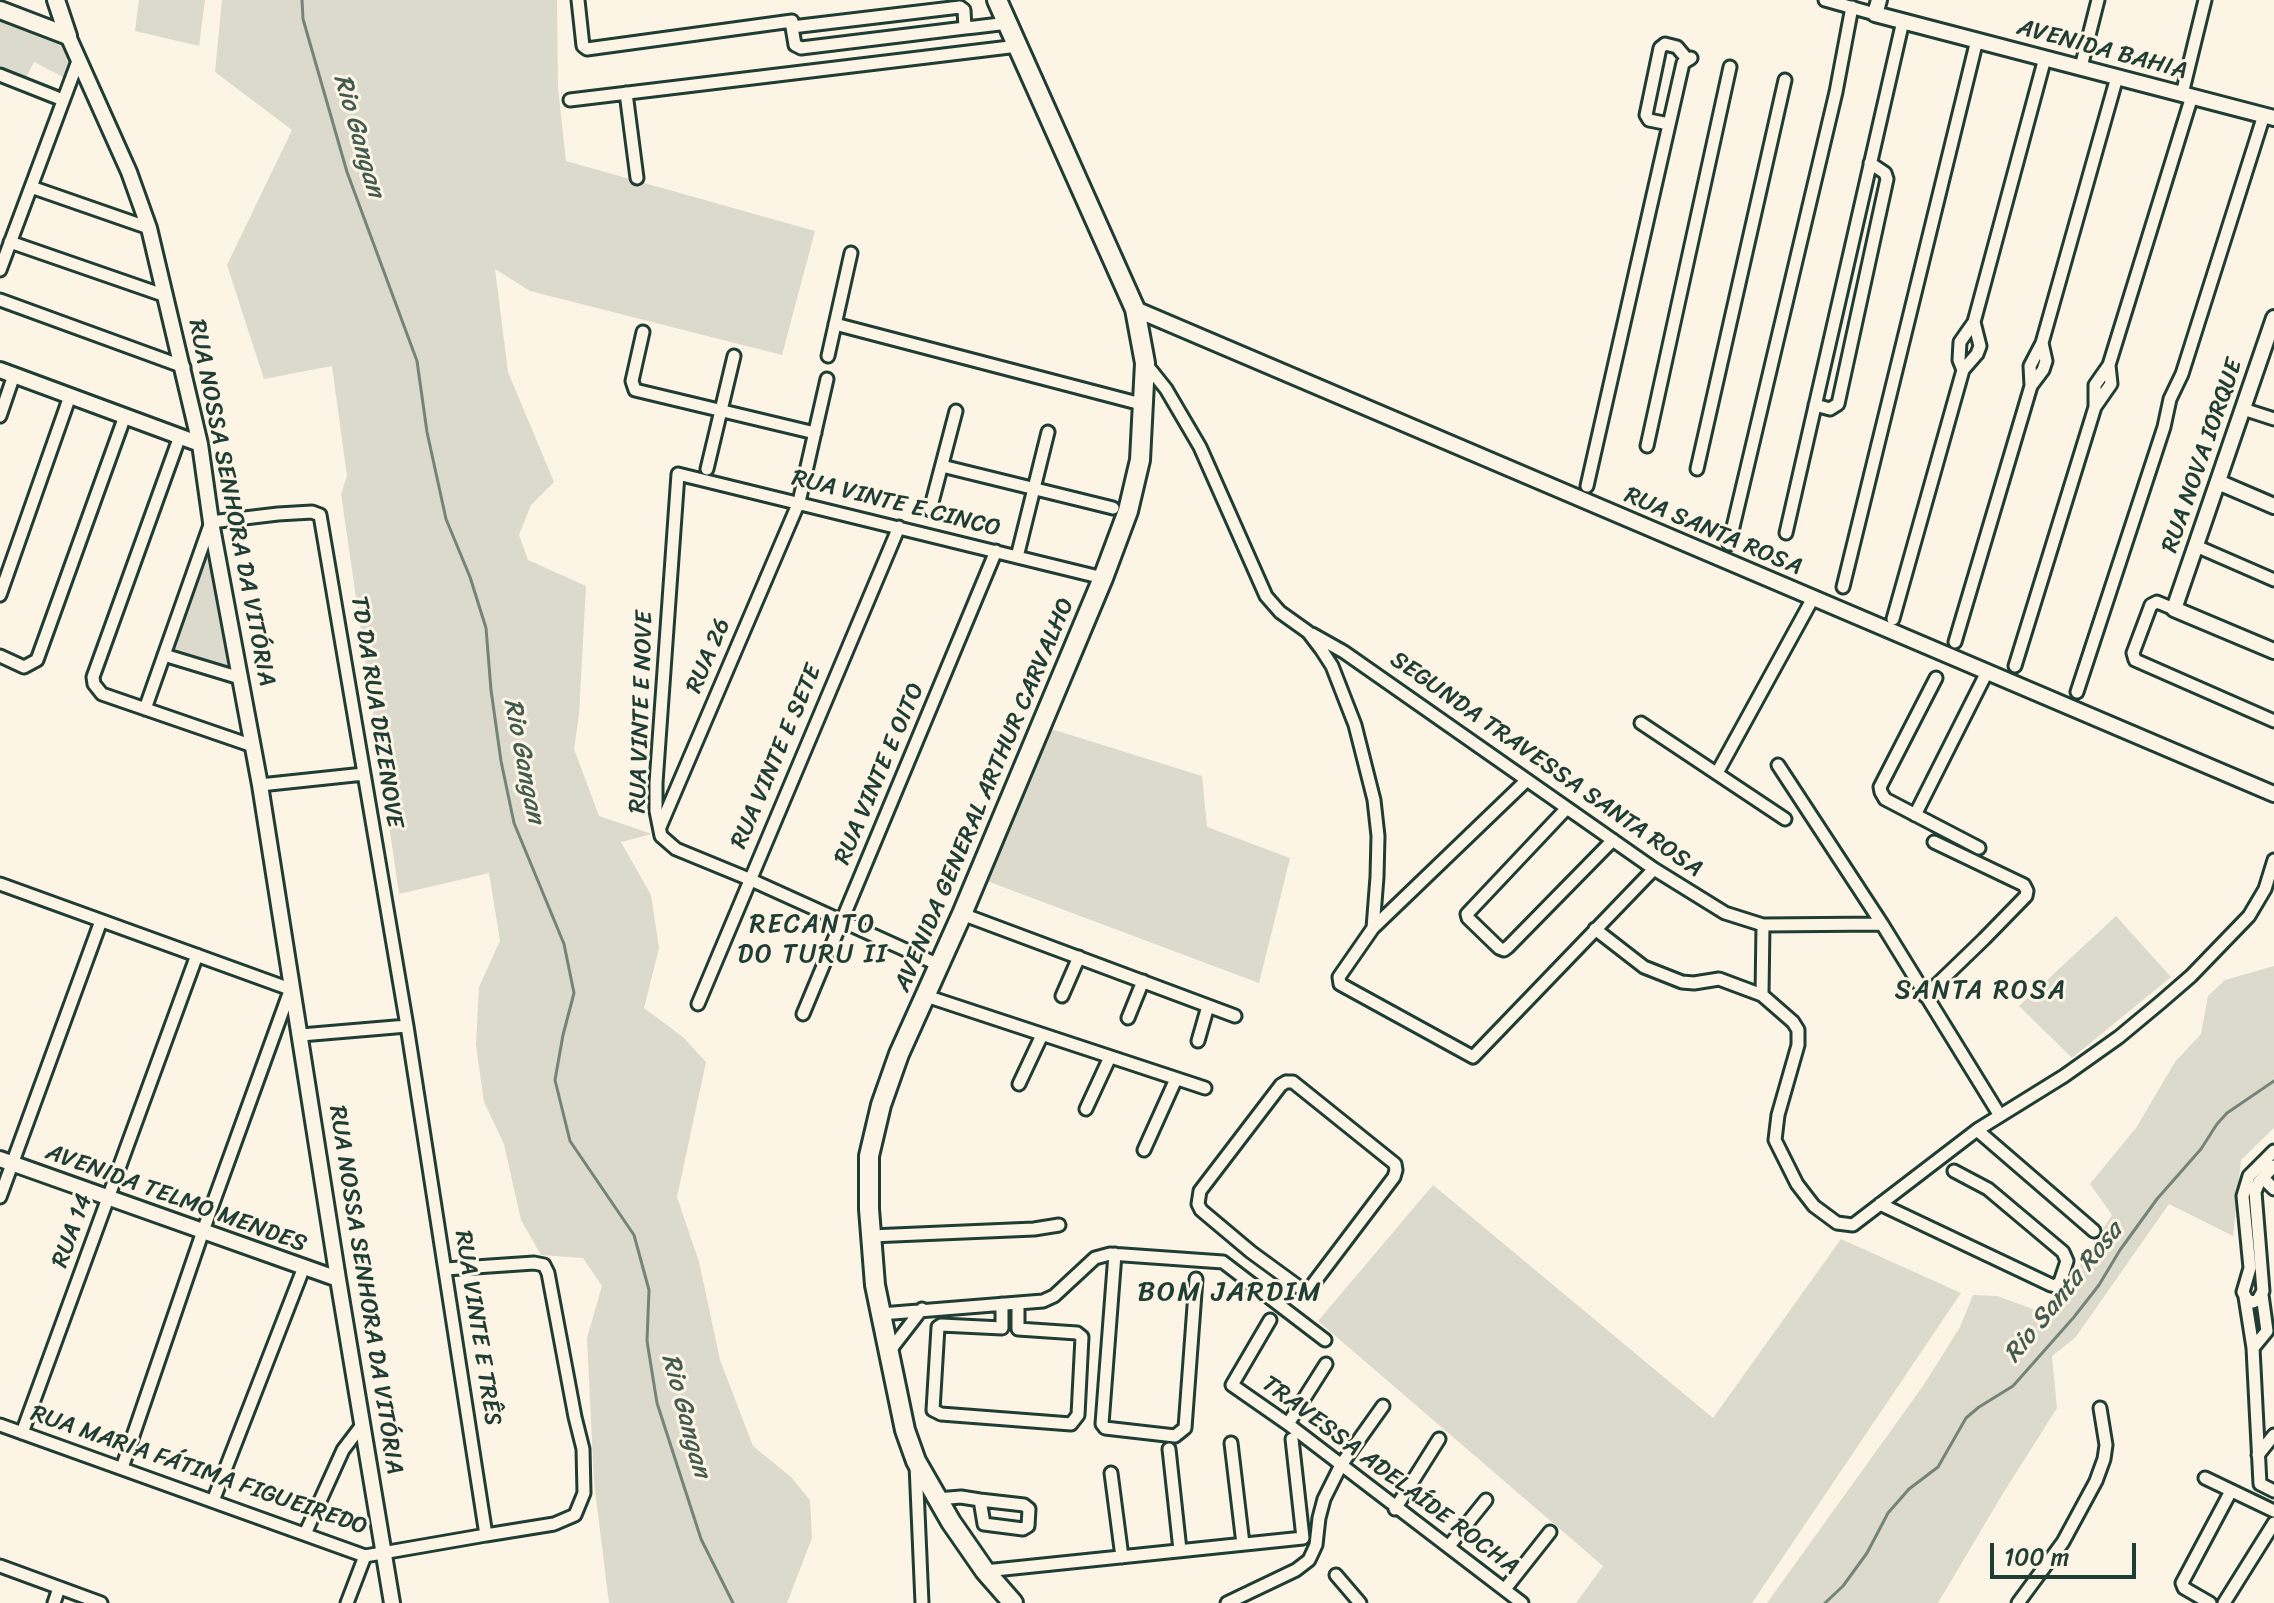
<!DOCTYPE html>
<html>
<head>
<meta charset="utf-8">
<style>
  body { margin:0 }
  #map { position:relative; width:2274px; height:1603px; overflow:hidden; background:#fcf5e5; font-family:Sriracha,sans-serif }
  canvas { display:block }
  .scale { position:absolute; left:1990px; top:1543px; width:146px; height:36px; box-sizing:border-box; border:4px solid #1f3d34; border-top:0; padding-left:10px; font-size:24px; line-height:28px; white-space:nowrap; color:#1f3d34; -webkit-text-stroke:6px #fcf5e5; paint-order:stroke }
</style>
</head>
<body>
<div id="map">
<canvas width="2274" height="1603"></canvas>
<div class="scale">100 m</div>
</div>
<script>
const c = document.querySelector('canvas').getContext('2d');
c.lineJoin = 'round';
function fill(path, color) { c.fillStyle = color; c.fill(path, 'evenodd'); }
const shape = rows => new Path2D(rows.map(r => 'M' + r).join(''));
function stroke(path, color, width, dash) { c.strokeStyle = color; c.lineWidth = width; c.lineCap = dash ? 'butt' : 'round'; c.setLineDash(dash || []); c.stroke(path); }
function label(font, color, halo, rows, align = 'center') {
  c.font = font + ' Sriracha,sans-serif'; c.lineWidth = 6; c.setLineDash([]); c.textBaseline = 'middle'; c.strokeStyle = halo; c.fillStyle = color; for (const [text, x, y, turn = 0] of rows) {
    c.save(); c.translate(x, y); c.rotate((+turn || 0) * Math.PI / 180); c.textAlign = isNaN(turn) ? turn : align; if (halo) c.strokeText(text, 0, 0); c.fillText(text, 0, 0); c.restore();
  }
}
fill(shape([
  [139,0,205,0,199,46,135,31],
  [222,0,557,0,558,88,566,161,815,231,782,355,530,291,495,269,508,372,554,482,531,505,519,535,528,560,586,586,579,715,574,749,599,816,652,834,621,842,651,895,659,948,644,1008,683,1037,706,1062,677,1197,699,1262,720,1360,753,1446,791,1477,810,1500,812,1538,787,1603,609,1603,594,1482,587,1338,602,1286,583,1258,541,1255,521,1220,504,1144,484,1102,476,1045,479,987,500,941,489,873,399,894,341,494,347,476,332,366,264,379,227,265,292,130,215,72],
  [0,18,63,40,70,66,65,78,34,62,25,80,0,70],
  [209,541,232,673,169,653],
  [1048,728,1202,776,1207,827,1290,858,1259,983,987,881],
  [2116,916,2171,977,2072,1058,2019,1006],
  [2274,966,2274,1128,2241,1160,2233,1236,2169,1204,2075,1338,2052,1356,2057,1408,2002,1495,1938,1603,1767,1603,1923,1386,1960,1327,1973,1295,1997,1296,2049,1315,2112,1215,2090,1184,2136,1128,2175,1062,2201,1034,2208,996,2225,980],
  [1433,1185,1713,1418,1841,1239,1961,1293,1752,1603,1576,1603,1603,1566,1318,1321]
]), '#dcdacc');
stroke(shape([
  [302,0,303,19,347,172,417,361,427,432,446,519,470,577,486,628,491,690,501,761,514,823,564,944,574,993,563,1035,555,1080,570,1141,634,1235,649,1290,647,1341,657,1403,701,1539,733,1603],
  [1825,1603,1843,1586,1867,1553,1888,1513,1909,1489,1938,1467,1966,1418,1979,1407,2013,1386,2074,1317,2099,1285,2120,1250,2157,1199,2201,1149,2217,1124,2227,1113,2274,1081]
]), '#758479', 3);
const minor = shape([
  [578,0,583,46,587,49,792,21],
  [1825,0,1875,14],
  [965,28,964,10,960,7,792,27,795,45,801,48,965,28,975,27,1008,23],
  [2081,67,2098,0],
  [0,75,63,100],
  [626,93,637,178],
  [2182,94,2205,0],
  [570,100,1018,46],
  [1669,124,1649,120,1646,115,1660,48,1665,44,1677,47,1687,59],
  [31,187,149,228],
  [10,242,166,296],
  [0,270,78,61],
  [0,300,184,367],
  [835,324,1145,405],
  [643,332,632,381,635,390,815,433],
  [828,356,851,253],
  [1146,364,1166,389,1200,447,1266,596,1280,612,1308,632,1321,649,1332,666,1355,725,1374,800,1378,836,1377,877,1373,928,1339,977,1340,984,1473,1057,1654,869],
  [2109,365,2111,384,2095,407,2095,385,2109,365,2192,96],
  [1963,370,1959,360,1960,342,1974,322,2045,58],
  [2031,386,2043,370,2046,361,2042,343],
  [1815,405,1830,409,1838,404,1887,179,1885,173,1870,163],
  [2243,409,2274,419],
  [0,416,14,375],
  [180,436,93,677,94,684,102,694,253,746],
  [1647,446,1730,67],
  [942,466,1113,508],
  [707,469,734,356],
  [1697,469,1785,80],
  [1587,486,1683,63,1691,58],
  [930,510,956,411],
  [1786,533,1903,21],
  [1729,544,1836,92,1852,7],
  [2196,546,2274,580],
  [1017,557,1048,432],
  [1843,587,1977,40],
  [0,595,70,396],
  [2174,609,2157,602,2151,605,2133,653,2135,660,2274,721],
  [1893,619,1963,370,1977,354,1980,346,1974,322],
  [1312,634,1344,652,1654,869,1725,913,1763,925,1882,924],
  [1955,642,2031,386,2030,366,2042,343,2117,77],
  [164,655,240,678],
  [0,656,24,667,37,660,125,416],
  [2015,666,2095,407],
  [1936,678,1880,787,1881,792,1885,799,1979,848],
  [2077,692,2164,427,2170,399,2182,374,2264,115],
  [1641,723,1785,819],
  [1778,765,1882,924,1999,1114],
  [1717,773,1813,598],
  [260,785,364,774],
  [1567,808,1467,914,1468,918,1499,948,1504,950,1508,947,1613,840],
  [1915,815,1987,672],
  [660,827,799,502,827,379],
  [0,884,290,989],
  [962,914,1235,1016],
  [1373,928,1527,780],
  [1595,929,1644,967,1682,982,1694,983,1719,979,1762,995,1793,1022,1798,1030,1798,1045,1778,1115,1775,1140,1797,1184,1814,1206,1837,1223,1853,1225,1977,1130,2064,1076,2119,1037,2161,1002,2191,976,2249,916,2265,889,2274,860],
  [939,965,749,879,676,849,661,836,656,811,656,783,678,474,1103,578],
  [1762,995,1763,925],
  [926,996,1205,1088],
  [1062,996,1079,957],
  [1925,996,1984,939,2026,896,2027,891,2024,885,1934,842],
  [698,1004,899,527],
  [803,1014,996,551],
  [1128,1018,1143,981],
  [301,1035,407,1026],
  [1198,1041,1208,1006],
  [1286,1082,1293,1082,1395,1164,1396,1170,1394,1177,1310,1288,1303,1290,1251,1252,1201,1210,1198,1204,1200,1191,1281,1085,1286,1082],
  [1019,1084,1042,1035],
  [1086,1109,1110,1057],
  [1977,1130,2094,1231],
  [1144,1150,1176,1079],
  [2274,1151,2249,1176,2243,1196,2250,1268,2243,1292,2247,1300,2253,1302,2258,1300,2263,1291,2255,1192,2259,1182,2274,1166],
  [2263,1178,2274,1189],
  [0,1197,101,921],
  [1880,1204,2051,1285,2055,1286,2060,1282,2067,1261,2063,1252,1988,1189,1954,1171],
  [871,1236,1034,1229,1059,1225],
  [1115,1254,1102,1424,1105,1428,1175,1436,1185,1428,1196,1279],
  [446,1269,534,1263,544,1265,548,1273,575,1417,583,1449,584,1493,575,1515,554,1524,486,1535],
  [2245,1297,2253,1348,2260,1484,2274,1491],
  [1002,1304,1002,1328,941,1325,938,1327,933,1410,941,1414,1071,1424,1078,1415,1082,1337,1077,1333,1018,1329,1018,1303],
  [881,1314,1043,1301,1054,1296,1095,1258,1110,1254,1223,1262,1325,1340],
  [1270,1320,1232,1385,1288,1424,1522,1603],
  [2253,1348,2267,1331,2262,1295],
  [888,1353,922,1309],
  [1288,1424,1326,1364],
  [0,1425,365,1556,486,1535,407,1026,320,515,312,512,278,514,211,522,145,709],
  [22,1433,197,955],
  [1231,1443,1243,1544],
  [1169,1449,1180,1550],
  [2258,1455,2274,1435],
  [916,1465,922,1603],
  [122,1468,203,1231,291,988],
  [1111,1473,1122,1557],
  [2205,1478,2274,1511],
  [937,1499,961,1497,980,1500,1024,1505,1029,1509,1028,1526,1023,1529,984,1524,980,1500],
  [213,1501,304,1267],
  [1395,1509,1439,1439],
  [305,1534,343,1450,362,1425],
  [1449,1546,1486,1500],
  [0,1566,101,1603],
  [985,1571,1303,1538,1292,1439],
  [1336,1575,1360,1603],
  [1505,1589,1550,1532],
  [54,1603,59,1588],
  [347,1603,365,1556],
  [1227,1603,1296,1570,1309,1560,1316,1545,1319,1518,1324,1499,1341,1465,1383,1406],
  [2018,1603,2063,1542,2096,1481,2104,1459,2106,1445,2100,1408],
  [2210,1603,2184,1588,2182,1583,2231,1491],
  [2224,1603,2274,1523]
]);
const tertiary = shape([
  [1879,0,1875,14,2274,118],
  [68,36,129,172,149,228,200,444,211,522,260,785,338,1279,392,1603],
  [1135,309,2274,794],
  [2274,318,2174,609,2274,651],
  [0,370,200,444],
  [2218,482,2274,506],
  [0,1159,338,1279]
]);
const secondary = shape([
  [56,0,68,36],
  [0,10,68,36]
]);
const primary = shape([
  [997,0,1135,309,1145,363,1140,460,1128,511,1103,578,962,914,899,1054,881,1105,869,1156,869,1209,875,1285,905,1430,916,1461,951,1522,985,1571,1013,1603]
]);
stroke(minor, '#1f3d34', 17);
stroke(tertiary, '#1f3d34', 20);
stroke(secondary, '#1f3d34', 22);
stroke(primary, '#1f3d34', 24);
stroke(minor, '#fcf5e5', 11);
stroke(tertiary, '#fcf5e5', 14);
stroke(secondary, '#fcf5e5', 16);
stroke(primary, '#fcf5e5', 18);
label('24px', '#1f3d34', '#fcf5e5', [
  ["AVENIDA BAHIA",2102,50,15],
  ["RUA NOVA IORQUE",2203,456,-71],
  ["RUA NOSSA SENHORA DA VITÓRIA",231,503,79],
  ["RUA VINTE E CINCO",896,504,14],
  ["RUA SANTA ROSA",1713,532,23],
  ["RUA 26",709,656,-67],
  ["TD DA RUA DEZENOVE",376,712,81],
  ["RUA VINTE E NOVE",642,712,-88],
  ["RUA VINTE E SETE",777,757,-67],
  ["SEGUNDA TRAVESSA SANTA ROSA",1546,765,35],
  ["RUA VINTE E OITO",880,774,-67],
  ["AVENIDA GENERAL ARTHUR CARVALHO",985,795,-67],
  ["AVENIDA TELMO MENDES",176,1199,20],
  ["RUA 14",73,1231,-70],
  ["RUA NOSSA SENHORA DA VITÓRIA",365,1290,81],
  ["RUA VINTE E TRÊS",477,1328,81],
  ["RUA MARIA FÁTIMA FIGUEIREDO",199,1471,19],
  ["TRAVESSA ADELAÍDE ROCHA",1390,1476,37]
]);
label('italic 26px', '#435a51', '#fcf5e5', [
  ["Rio Gangan",358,136,74],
  ["Rio Gangan",523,761,79],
  ["Rio Santa Rosa",2064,1293,-51],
  ["Rio Gangan",685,1416,75]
]);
c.letterSpacing = '2px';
label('26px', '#1f3d34', '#fcf5e5', [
  ["RECANTO",813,925],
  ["DO TURU II",813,955],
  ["SANTA ROSA",1981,991]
]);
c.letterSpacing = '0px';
c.letterSpacing = '2px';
label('28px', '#1f3d34', '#fcf5e5', [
  ["BOM JARDIM",1230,1293]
]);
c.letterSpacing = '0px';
</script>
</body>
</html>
